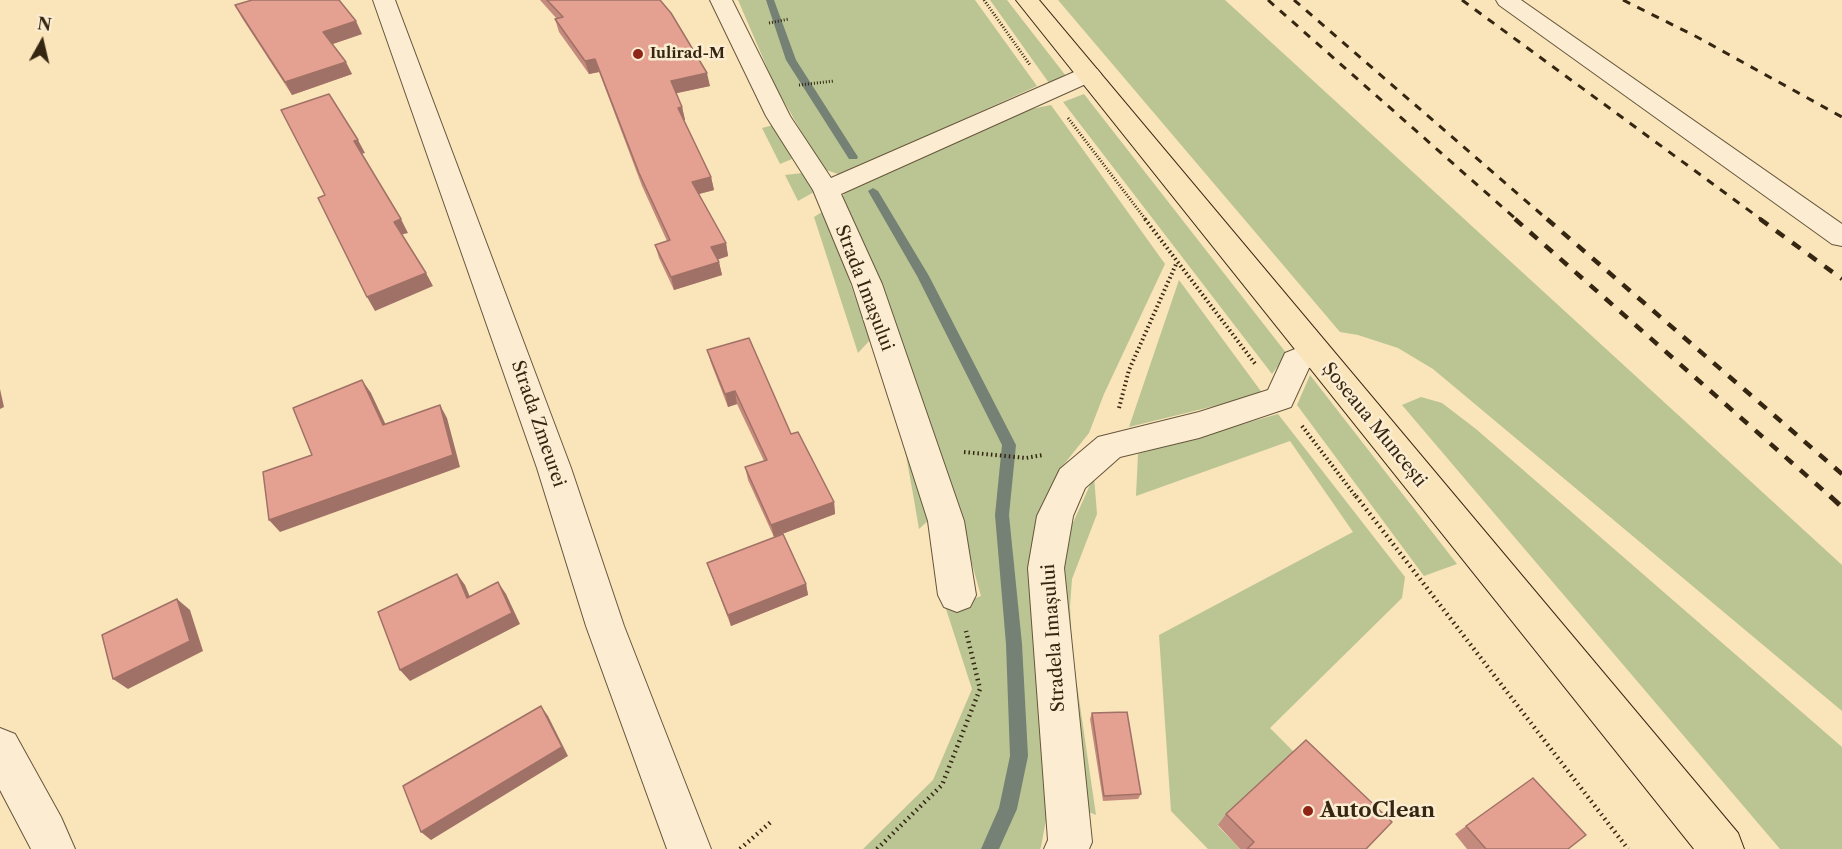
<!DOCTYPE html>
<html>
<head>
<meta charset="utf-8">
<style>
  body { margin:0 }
  #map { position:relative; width:1842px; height:849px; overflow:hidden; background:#fae4ba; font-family:"Libre Caslon Text",serif }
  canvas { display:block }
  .north { position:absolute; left:12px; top:12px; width:60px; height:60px; -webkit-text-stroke:4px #fcedd2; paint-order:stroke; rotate:8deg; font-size:16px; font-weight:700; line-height:24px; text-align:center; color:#352612 }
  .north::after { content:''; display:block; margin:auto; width:21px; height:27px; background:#352612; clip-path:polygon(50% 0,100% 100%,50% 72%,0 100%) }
</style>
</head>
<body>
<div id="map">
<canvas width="1842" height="849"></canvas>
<div class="north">N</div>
</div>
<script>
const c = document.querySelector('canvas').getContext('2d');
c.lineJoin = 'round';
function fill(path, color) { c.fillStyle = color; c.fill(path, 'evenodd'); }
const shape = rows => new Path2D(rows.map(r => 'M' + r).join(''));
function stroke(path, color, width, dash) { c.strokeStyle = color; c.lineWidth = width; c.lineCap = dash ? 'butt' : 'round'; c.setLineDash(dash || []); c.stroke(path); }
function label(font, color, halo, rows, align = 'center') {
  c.font = font + ' "Libre Caslon Text",serif'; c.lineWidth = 5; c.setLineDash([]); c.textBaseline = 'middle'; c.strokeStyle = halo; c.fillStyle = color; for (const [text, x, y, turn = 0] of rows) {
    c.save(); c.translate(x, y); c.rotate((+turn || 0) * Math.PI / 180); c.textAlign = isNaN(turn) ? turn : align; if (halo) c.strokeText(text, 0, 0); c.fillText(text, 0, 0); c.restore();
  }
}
fill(shape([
  [738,0,975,0,1037,86,841,175,823,169,775,86],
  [990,0,1007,0,1066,76,1049,83],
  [1058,0,1225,0,1842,565,1842,711,1433,369,1398,348,1358,335,1340,332],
  [1084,94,1287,354,1272,374,1063,102],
  [1051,105,1165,264,1104,394,1089,433,1061,468,1042,508,1051,792,1041,847,1040,849,863,849,933,780,972,689,946,609,981,596,942,457,886,303,842,198,847,188,1021,111],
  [777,124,792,159,780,164,762,128],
  [802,173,814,192,798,201,785,175],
  [825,210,870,340,858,353,814,217],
  [1179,280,1263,394,1129,427],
  [1310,375,1457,564,1424,576,1297,405],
  [1421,397,1442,403,1476,429,1842,747,1842,849,1780,849,1402,405],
  [1278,414,1405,577,1402,598,1270,728,1295,753,1218,826,1240,849,1208,849,1171,811,1159,635,1353,532,1290,441,1136,496,1138,454],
  [901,428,931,518,919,529,913,494],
  [1094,476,1097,514,1072,579,1070,606,1072,651,1096,815,1084,810,1063,574,1068,534]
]), '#bac593');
fill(shape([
  [766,0,774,0,796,60,858,157,857,159,849,159,786,60,766,0],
  [873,188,878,191,929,276,1016,445,1009,515,1022,644,1028,756,1017,809,999,849,981,849,999,808,1010,756,1006,644,995,515,1002,445,917,276,868,191,873,188]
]), '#758174');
const minor = shape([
  [373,0,395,0,571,468,624,626,711,849,667,849,586,626,537,468,373,0],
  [710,0,732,0,790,116,831,178,1081,69,1089,67,1097,69,1101,74,1097,79,841,194,882,284,964,521,976,595,970,607,957,612,944,607,938,595,928,521,852,284,813,190,766,116,710,0],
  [1496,0,1521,0,1842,224,1842,246,1832,244,1499,5,1496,0],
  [1315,341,1326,344,1331,352,1326,360,1309,368,1291,407,1199,438,1120,457,1085,488,1073,516,1064,568,1092,842,1089,849,1044,849,1048,840,1028,568,1037,516,1060,469,1098,437,1199,412,1268,390,1285,353,1315,341],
  [0,728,15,734,61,817,75,849,31,849,0,790,0,728]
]);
const major = shape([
  [1016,0,1039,0,1738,833,1744,849,1694,849,1016,0]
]);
stroke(minor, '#66563c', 2);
stroke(major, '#352612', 2);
stroke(shape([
  [984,0,1030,65],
  [769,23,789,19],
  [799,85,834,81],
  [1068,118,1146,220]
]), '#352612', 3, [1, 2]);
stroke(shape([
  [1145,219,1256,365],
  [1119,408,1129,370,1177,262],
  [1302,426,1357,498],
  [964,452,1026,458,1043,455]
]), '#352612', 4, [1.5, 3]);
stroke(shape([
  [1356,496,1628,849],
  [740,849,773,820],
  [877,849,942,785,980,689,966,631]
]), '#352612', 4.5, [1.5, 4]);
fill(minor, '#fcedd2');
fill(major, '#fae4ba');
stroke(shape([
  [1268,0,1517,220],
  [1294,0,1548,220],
  [1462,0,1762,220],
  [1623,0,1697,37,1842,117]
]), '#352612', 3, [8, 8]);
stroke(shape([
  [1515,219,1832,498],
  [1547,219,1842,474],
  [1760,219,1842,279]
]), '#352612', 4.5, [10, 10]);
stroke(shape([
  [1830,496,1842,507]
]), '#352612', 5, [13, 13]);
fill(shape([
  [540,0,660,0,710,86,676,93,682,107,685,120,684,120,711,177,714,190,699,194,726,243,728,256,718,259,722,275,674,290,659,258,655,245,667,241,642,186,599,72,589,74,559,32,555,19,557,19],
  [235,5,362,34,332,44,352,74,292,95,242,18],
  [707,350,791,434,834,502,835,514,774,537,748,480,745,467,764,461,737,404,728,407,711,363],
  [707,563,806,584,808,595,731,626],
  [1092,713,1141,794,1138,799,1103,801,1090,719],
  [1226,814,1366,849,1240,849,1218,825],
  [1466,826,1568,849,1467,849,1455,834]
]), '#c48a7d');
fill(shape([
  [356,21,362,34,330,45,323,32],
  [595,59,599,72,589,74,585,61],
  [346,62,352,74,292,95,285,82],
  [707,73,710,86,673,94,671,81],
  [682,107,685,120,681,121,678,108],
  [358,140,365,153,361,154,354,141],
  [711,177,714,190,695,195,692,182],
  [401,219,408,233,400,235,394,222],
  [726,243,728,256,714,261,711,247],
  [719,262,722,275,674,290,671,277],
  [426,273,433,286,375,311,367,297],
  [362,380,371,393,392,438,383,425],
  [0,389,4,407,0,409],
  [735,391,737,404,728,407,725,394],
  [440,405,447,418,460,467,280,532,269,520],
  [834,502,835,514,774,537,771,525],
  [457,574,465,585,475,609,467,598],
  [498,582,506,594,520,624,410,681,400,670],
  [806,584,808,595,731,626,728,615],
  [177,599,190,610,203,651,128,689,113,679],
  [541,706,548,716,568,756,431,840,421,832]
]), '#a07166');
const building = shape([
  [252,0,339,0,356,21,323,32,346,62,285,82,235,5,252,0],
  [547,0,660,0,671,13,707,73,671,81,682,107,678,108,711,177,692,182,726,243,711,247,719,262,671,277,655,245,670,240,639,173,595,59,585,61,555,19,563,17,547,0],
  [329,94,358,140,354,141,401,219,394,222,426,273,367,297,318,198,325,195,281,110,329,94],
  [749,338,791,434,798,432,834,502,771,525,745,467,767,460,735,391,725,394,707,350,749,338],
  [362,380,383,425,440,405,453,455,269,520,263,472,312,455,293,408,362,380],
  [783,534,806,584,728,615,707,563,783,534],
  [457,574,467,598,498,582,512,613,400,670,378,612,457,574],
  [177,599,190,641,113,679,102,635,177,599],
  [541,706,562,747,421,832,403,786,541,706],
  [1127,712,1141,794,1104,796,1092,713,1127,712],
  [1306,740,1392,822,1366,849,1247,849,1254,842,1226,814,1306,740],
  [1533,778,1586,835,1568,849,1486,849,1466,826,1533,778]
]);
fill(building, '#e4a191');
stroke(building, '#a07166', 1.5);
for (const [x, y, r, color] of [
  [638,54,6,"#8f2418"],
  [1308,811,6,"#8f2418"]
]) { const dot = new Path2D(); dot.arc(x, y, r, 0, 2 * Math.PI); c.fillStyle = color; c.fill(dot); stroke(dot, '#fcedd2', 2); }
label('bold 15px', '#352612', '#fcedd2', [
  ["Iulirad-M",650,54]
], 'left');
label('18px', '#352612', '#fcedd2', [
  ["Strada Imașului",864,288,69],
  ["Strada Zmeurei",538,424,71],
  ["Șoseaua Muncești",1374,425,51],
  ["Stradela Imașului",1054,638,-94]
]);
label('bold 21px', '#352612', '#fcedd2', [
  ["AutoClean",1320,811]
], 'left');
</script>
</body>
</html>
